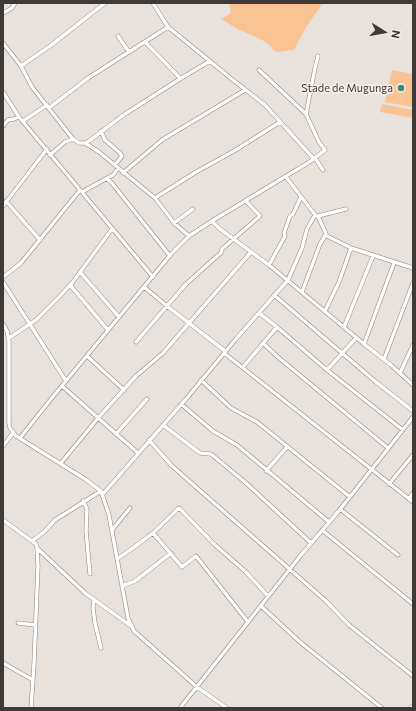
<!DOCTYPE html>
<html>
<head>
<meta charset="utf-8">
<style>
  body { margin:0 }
  #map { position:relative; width:416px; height:711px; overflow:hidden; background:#e8e1dc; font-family:Commissioner,sans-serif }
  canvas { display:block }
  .frame { position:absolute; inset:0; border:4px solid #3d3a38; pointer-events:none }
  .north { position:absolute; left:364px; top:12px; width:40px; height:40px; -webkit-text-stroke:3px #f6efe9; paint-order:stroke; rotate:101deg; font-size:11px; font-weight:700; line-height:16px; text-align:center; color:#3d3a38 }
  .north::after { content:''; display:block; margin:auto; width:14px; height:18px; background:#3d3a38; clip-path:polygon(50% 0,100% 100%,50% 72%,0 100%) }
</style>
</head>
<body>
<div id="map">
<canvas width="416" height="711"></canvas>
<div class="frame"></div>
<div class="north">N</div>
</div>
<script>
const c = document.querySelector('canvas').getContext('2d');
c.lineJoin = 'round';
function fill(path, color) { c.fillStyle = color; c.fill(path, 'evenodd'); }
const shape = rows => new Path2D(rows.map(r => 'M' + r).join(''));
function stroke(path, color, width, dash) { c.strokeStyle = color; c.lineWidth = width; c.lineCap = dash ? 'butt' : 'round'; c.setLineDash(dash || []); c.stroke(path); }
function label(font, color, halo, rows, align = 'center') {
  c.font = font + ' Commissioner,sans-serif'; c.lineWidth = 3; c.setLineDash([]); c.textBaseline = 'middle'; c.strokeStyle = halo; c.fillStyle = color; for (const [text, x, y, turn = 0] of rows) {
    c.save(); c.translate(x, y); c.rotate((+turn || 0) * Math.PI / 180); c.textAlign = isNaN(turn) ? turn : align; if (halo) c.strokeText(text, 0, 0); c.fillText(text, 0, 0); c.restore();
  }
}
fill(shape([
  [229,3,323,3,306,27,294,50,276,52,266,42,236,28,221,19,231,13],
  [392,70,413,74,413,107,385,102],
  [382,104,413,110,413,118,380,112]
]), '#fac394');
const minor = shape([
  [153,3,168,27,233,80,265,105,314,159],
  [3,13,12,8,15,3],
  [118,36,129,52],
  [145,42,180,78],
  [3,43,21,66,32,87,73,139,79,143,85,143,89,141,125,114,183,77,210,61],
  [21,66,50,46,105,3],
  [259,70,306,114],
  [3,92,19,117,153,277],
  [49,108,88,78,168,27],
  [23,121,47,105],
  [3,126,8,120,14,119,19,117],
  [101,131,105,140,120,153,122,156,115,165],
  [85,143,99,152,155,198,174,223,189,236],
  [50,155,65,142,73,139],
  [315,158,323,170],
  [123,173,162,140,245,90],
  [286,177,316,216,318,216,326,234,320,244,302,292],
  [107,179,111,182,170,256],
  [82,192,113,175,118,168],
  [155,198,196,172,234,151,280,122],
  [6,201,40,240],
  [3,206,47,149],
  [318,216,346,209],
  [212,221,220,229,269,265,364,344,391,365,413,385],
  [174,223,193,209],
  [325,235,351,248,413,268],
  [269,265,285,236,284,233,290,216,293,214,301,197],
  [80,272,119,317],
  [3,277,21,263,80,190],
  [3,282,66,381],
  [70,285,108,330],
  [144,287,167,306,186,284,216,257,221,253,222,249,260,216,246,201],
  [274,295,376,382,413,411],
  [325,311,339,282,351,248],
  [259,313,277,327,327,370,403,430],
  [3,324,7,331,9,341,9,423,10,428,16,436,85,479,101,491,109,515,128,618,134,631,197,687,227,708],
  [344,327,373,256],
  [9,338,36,320,59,297,72,283,112,229],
  [136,342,167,306,225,351],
  [263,343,279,358,388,448],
  [364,344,394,263],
  [224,353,413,502],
  [87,356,124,390],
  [384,359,413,283],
  [243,367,277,327],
  [327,370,356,338],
  [400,373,413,345],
  [201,380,231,408,257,422,350,497],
  [62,386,138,453],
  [181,404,213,431,237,445,329,522],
  [163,425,200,453,211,454,246,483,311,543],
  [116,434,147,399],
  [20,438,51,399,172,253,189,236,212,221,311,161,325,150,319,142,306,114,315,68,318,56],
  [149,440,172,466,326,601,349,625,413,676],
  [3,446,13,433],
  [61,463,98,418,136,376,163,353,176,338,251,252],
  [266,471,287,447],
  [389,484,413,455],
  [103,494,186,399,235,340,288,280,302,248,307,229,315,215],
  [409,499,413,493],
  [83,501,87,509,86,531,90,574],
  [340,509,398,555],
  [3,520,36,544,37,548,38,566,34,664,31,708],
  [112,530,130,508],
  [322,530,413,604],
  [153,533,182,567,196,556,248,622],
  [32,541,44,532,55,520,101,491],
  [37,548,85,593,131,626],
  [117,559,133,548,153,533,179,508,215,545,246,572,268,596],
  [122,586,135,581,171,553],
  [94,600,93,608,95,623,101,648],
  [261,606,300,642,382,708],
  [18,623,35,625],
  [3,663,33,680],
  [180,708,301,555,338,512,413,417],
  [411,708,413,706]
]);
stroke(minor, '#8a837e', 4.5);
stroke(minor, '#fff', 3.5);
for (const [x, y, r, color] of [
  [401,88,4,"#3f8680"]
]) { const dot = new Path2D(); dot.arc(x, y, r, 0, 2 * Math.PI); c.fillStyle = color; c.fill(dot); stroke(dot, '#f6efe9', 1.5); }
label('11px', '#3d3a38', '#f6efe9', [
  ["Stade de Mugunga",393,88]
], 'right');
</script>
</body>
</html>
